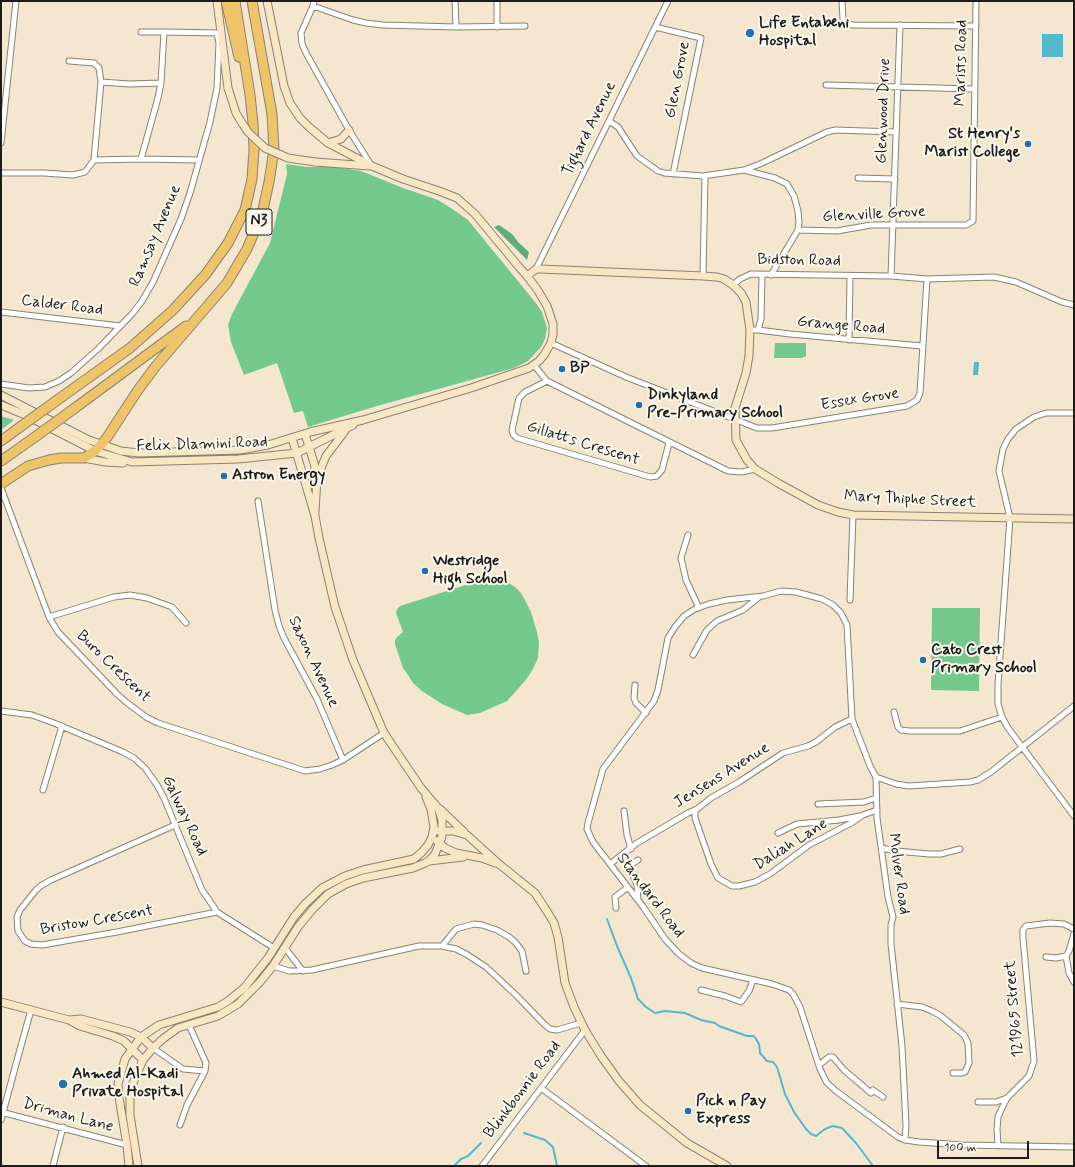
<!DOCTYPE html>
<html>
<head>
<meta charset="utf-8">
<style>
  body { margin:0 }
  #map { position:relative; width:1075px; height:1167px; overflow:hidden; background:#f5e7cf; font-family:Mynerve,sans-serif }
  canvas { display:block }
  .frame { position:absolute; inset:0; border:2px solid #1c1c1c; pointer-events:none }
  .scale { position:absolute; left:937px; top:1141px; width:92px; height:18px; box-sizing:border-box; border:2px solid #1c1c1c; border-top:0; padding-left:5px; font-size:12px; line-height:14px; white-space:nowrap; color:#1c1c1c; -webkit-text-stroke:3px #fbf7ec; paint-order:stroke }
</style>
</head>
<body>
<div id="map">
<canvas width="1075" height="1167"></canvas>
<div class="frame"></div>
<div class="scale">100 m</div>
</div>
<script>
const c = document.querySelector('canvas').getContext('2d');
c.lineJoin = 'round';
function fill(path, color) { c.fillStyle = color; c.fill(path, 'evenodd'); }
const shape = rows => new Path2D(rows.map(r => 'M' + r).join(''));
function stroke(path, color, width, dash) { c.strokeStyle = color; c.lineWidth = width; c.lineCap = dash ? 'butt' : 'round'; c.setLineDash(dash || []); c.stroke(path); }
function label(font, color, halo, rows, align = 'center') {
  c.font = font + ' Mynerve,sans-serif'; c.lineWidth = 4; c.setLineDash([]); c.textBaseline = 'middle'; c.strokeStyle = halo; c.fillStyle = color; for (const [text, x, y, turn = 0] of rows) {
    c.save(); c.translate(x, y); c.rotate((+turn || 0) * Math.PI / 180); c.textAlign = isNaN(turn) ? turn : align; if (halo) c.strokeText(text, 0, 0); c.fillText(text, 0, 0); c.restore();
  }
}
fill(shape([
  [286,164,306,167,335,167,361,171,403,188,438,200,454,210,468,220,535,302,542,312,547,328,545,339,541,347,528,361,514,368,377,406,308,427,303,411,294,413,277,363,244,375,231,342,228,325,232,314,270,243,287,174],
  [775,343,806,343,806,356,802,358,774,358],
  [1,416,14,420,1,430],
  [494,576,499,577,515,587,521,593,525,600,531,612,537,632,539,642,538,658,533,669,525,681,507,701,480,713,467,715,442,704,422,691,413,683,408,675,403,668,395,644,395,640,397,637,403,632,396,613,397,609,400,606],
  [932,608,980,608,979,691,931,690]
]), '#73c88c');
fill(shape([
  [499,225,512,234,519,243,529,252,527,260,494,227]
]), '#5eac78');
fill(shape([
  [1042,34,1063,34,1063,57,1042,57],
  [974,362,979,362,978,375,973,375]
]), '#52b8d0');
stroke(shape([
  [607,919,617,946,631,978,638,999,646,1007,655,1013,665,1011,685,1013,701,1020,715,1023,719,1026,747,1036,754,1036,759,1044,760,1053,767,1061,773,1062,777,1067,785,1094,794,1112,806,1129,811,1134,816,1136,825,1129,833,1126,842,1128,856,1143,873,1166],
  [524,1133,545,1140,553,1147,557,1166],
  [454,1166,461,1159,468,1156,481,1143]
]), '#52b8d0', 2);
const street = shape([
  [314,1,313,6,301,33,302,44,306,53,349,130,371,165],
  [455,1,456,27],
  [842,1,843,19,847,24,853,25,976,26],
  [313,6,353,20,366,23,383,25,456,27,525,26],
  [497,27,497,1],
  [655,27,701,38,673,174],
  [141,32,164,32],
  [69,61,94,63,99,68,101,82,94,160],
  [101,82,129,84,161,83],
  [826,85,974,89],
  [609,121,618,127,637,156,658,171,664,173,703,176,744,170,775,178,787,184,794,196,798,211,799,222,798,230,771,275],
  [1,143,16,1],
  [141,159,158,98,161,83,164,32,220,33],
  [744,170,760,164,827,132,835,130,896,132],
  [1,173,44,173,73,175,85,172,94,160,141,159,199,160],
  [858,178,895,179],
  [798,230,837,231,871,225,966,225,973,221,976,1],
  [536,269,668,1],
  [703,276,705,176],
  [891,276,900,25],
  [733,285,740,279,751,274,891,276,927,279,994,277,1016,282,1062,302,1074,305],
  [1,312,120,326],
  [750,330,758,330,761,319,762,275],
  [758,330,790,334,922,346],
  [849,340,850,276],
  [551,343,626,377,757,428,772,428,907,406,917,400,920,393,927,279],
  [534,365,547,381,728,471,742,472,755,469],
  [547,381,525,392,519,398,512,430,513,434,517,438,650,477,657,476,662,470,669,443],
  [1,384,29,388,45,387,59,381,71,373,98,349,133,313,142,301,153,282,181,219,190,193,210,122,217,88,219,43,217,33],
  [1074,413,1046,413,1034,417,1016,429,1008,439,1003,449,999,471,1010,518,998,684,998,704,1002,717,1008,728,1074,816],
  [1,488,49,617,58,632,117,694,126,702,146,717,158,723,305,771,320,769,332,765,343,760,384,733],
  [258,501,275,610,279,626,284,638,317,699,343,760],
  [688,535,681,558,686,580,699,608],
  [850,600,853,515],
  [49,617,114,597,130,595,147,598,172,607,186,623],
  [693,655,707,630,717,621,743,610,759,597],
  [635,685,634,698,636,703,646,713],
  [1,711,32,715,54,723,123,752,134,758,145,768,157,785,164,798,202,890,209,900,217,912,274,948],
  [894,712,898,727,901,730,909,731,960,731,1002,717],
  [876,777,896,784,909,786,970,782,978,780,991,772,1074,706],
  [43,790,62,726],
  [818,804,864,802,876,798],
  [695,810,695,818,711,864,718,878,732,886,739,886,755,882,770,874,809,845,853,822,863,815,877,810],
  [624,811,627,835,631,849],
  [175,825,51,880,42,885,36,890,20,910,17,917,18,931,25,941,31,944,42,945,117,932,217,912],
  [778,833,797,824,839,820,860,816],
  [882,848,896,851,929,854,941,854,960,849],
  [610,864,637,843,688,813,697,809,711,798,739,782,783,753,808,746,816,742,835,727,852,719],
  [638,900,637,885,630,868,631,865,638,860],
  [616,908,615,897,628,887],
  [442,946,456,949,466,954,486,967,516,995,545,1025,550,1029,557,1030,581,1023],
  [285,948,303,971],
  [1066,956,1069,973,1074,982],
  [1046,957,1056,958,1066,956,1069,951,1074,934],
  [273,966,289,971,312,970,419,946,442,946,456,929,474,924,482,925,497,930,509,937,515,942,522,951,526,971],
  [701,990,725,996,741,1002,749,991,753,980],
  [897,1004,922,1007,932,1011,941,1016,964,1035,968,1043,969,1063,965,1072,962,1073,953,1073],
  [153,1048,183,1069,205,1071],
  [819,1065,829,1057,833,1057,844,1070,871,1093,873,1090,883,1097],
  [541,1088,646,1166],
  [978,1102,996,1102,1007,1098],
  [1,1112,127,1145],
  [1,1120,16,1064,31,1010],
  [180,1125,187,1105,205,1071,206,1063,189,1025],
  [905,1140,906,1126,902,1046,891,944,891,925,893,917,888,897,877,818,876,777,870,766,852,719,847,625,841,613,833,605,822,599,796,592,781,591,763,596,727,600,709,604,695,609,684,616,675,627,668,638,658,690,654,701,603,769,588,823,587,829,593,842,644,908,665,939,679,954,691,963,702,968,772,984,789,990,793,994,800,1007,820,1069,827,1083,836,1091,898,1137,905,1140,919,1142,962,1145,1074,1147],
  [998,1146,997,1129,998,1117,1001,1110,1007,1098,1029,1076,1034,1061,1023,938,1023,930,1026,926,1050,923,1064,924,1074,929],
  [53,1166,63,1127],
  [482,1166,585,1030]
]);
const secondary = shape([
  [217,1,228,88],
  [328,143,341,139,349,130],
  [315,162,370,166],
  [527,276,536,269,540,269,703,276,717,277,724,279,733,285,741,293,746,302,750,330,749,356,746,373,735,408,736,440,747,460,755,469,778,483,818,505,838,512,853,515,1074,519],
  [1,395,89,440,121,451,139,453,240,450,268,445,310,432,363,420,471,388,529,368,539,361,544,355,551,343,553,334,553,324,547,306,537,289,527,276,519,267,475,214,457,198,439,191,403,179,372,166,328,143,309,127,300,118,290,103,284,86,267,1],
  [1,405,23,414,95,451,132,462,238,459,297,453,353,425],
  [305,434,314,463,317,478,315,512],
  [84,458,105,462,123,463],
  [317,478,326,456,345,431],
  [440,809,464,832],
  [438,831,453,831,467,835,499,864,535,893,548,913,554,923,558,937,565,983,574,1007,585,1030,601,1056,619,1081,640,1105,687,1143,727,1166],
  [437,841,445,848,456,853,482,858,495,863],
  [429,861,463,857],
  [1,1002,69,1020,80,1026,113,1036,124,1041,143,1060],
  [69,1020,81,1019,130,1032,141,1037,153,1048],
  [129,1166,127,1145,119,1098,118,1084,125,1059,141,1037,159,1025,218,1007,228,1001,244,988,268,958,294,917,305,904,322,888,345,876,363,870,414,859,421,853,428,845,432,837,434,827,431,809,426,797],
  [138,1166,130,1115,130,1096,133,1083,143,1060,153,1048,164,1038,178,1028,218,1016,238,1004,260,982,273,966,298,927,312,910,328,894,346,884,363,878,413,868,425,863,429,861,435,854,442,837,442,820,438,808,421,788,384,733,353,660,335,607,319,538,315,516,292,438]
]);
const highway = shape([
  [226,1,239,57],
  [56,401,130,348,173,310,206,274,228,243,245,210,252,179,254,150,253,123,250,95,235,1],
  [75,408,186,326],
  [1,441,20,427],
  [1,461,35,437],
  [1,484,28,466,49,460,61,458,84,458,95,451,106,439,138,390,155,367,227,283,247,249,262,214,269,182,274,150,272,114,252,1]
]);
stroke(street, '#888276', 7);
stroke(secondary, '#888276', 9);
stroke(highway, '#888276', 11);
stroke(street, '#fff', 5);
stroke(secondary, '#f9e7c3', 7);
stroke(highway, '#efc469', 9);
const secondaryBridge = shape([
  [228,88,236,113,242,123,248,132,265,148,288,158,315,162]
]);
const highwayBridge = shape([
  [20,427,56,401],
  [35,437,75,408]
]);
stroke(secondaryBridge, '#888276', 9, []);
stroke(highwayBridge, '#888276', 11, []);
stroke(secondaryBridge, '#f9e7c3', 7);
stroke(highwayBridge, '#efc469', 9);
for (const [x, y, r, color] of [
  [750,33,5,"#1f6fb2"],
  [1028,144,4,"#1f6fb2"],
  [562,369,4,"#1f6fb2"],
  [639,405,4,"#1f6fb2"],
  [224,476,4,"#1f6fb2"],
  [425,571,4,"#1f6fb2"],
  [923,660,4,"#1f6fb2"],
  [63,1084,5,"#1f6fb2"],
  [688,1111,4,"#1f6fb2"]
]) { const dot = new Path2D(); dot.arc(x, y, r, 0, 2 * Math.PI); c.fillStyle = color; c.fill(dot); stroke(dot, '#fbf7ec', 1.5); }
for (const [x, y, w] of [
  [259,222,26]
]) { const box = new Path2D(); box.roundRect(x - w / 2, y - 13, w, 26, 3); c.fillStyle = '#fbf7ec'; c.fill(box); stroke(box, '#1c1c1c', 1); }
label('bold 15px', '#1c1c1c', null, [
  ["N3",259,222]
]);
label('bold 16px', '#1c1c1c', '#fbf7ec', [
  ["Life Entabeni",759,24],
  ["Hospital",759,42],
  ["St Henry's",1020,135,"right"],
  ["Marist College",1020,153,"right"],
  ["BP",570,369],
  ["Dinkyland",647,396],
  ["Pre-Primary School",647,414],
  ["Astron Energy",232,476],
  ["Westridge",433,562],
  ["High School",433,580],
  ["Cato Crest",931,651],
  ["Primary School",931,669],
  ["Ahmed Al-Kadi",72,1075],
  ["Private Hospital",72,1093],
  ["Pick n Pay",696,1102],
  ["Express",696,1120]
], 'left');
label('16px', '#1c1c1c', '#fbf7ec', [
  ["Marists Road",962,63,-89],
  ["Glen Grove",678,80,-79],
  ["Glenwood Drive",884,111,-88],
  ["Tighard Avenue",590,129,-64],
  ["Glenville Grove",874,215,-3],
  ["Ramsay Avenue",156,236,-67],
  ["Bidston Road",799,261,1],
  ["Calder Road",62,306,7],
  ["Grange Road",841,326,5],
  ["Essex Grove",860,400,-9],
  ["Gillatts Crescent",583,444,17],
  ["Felix Dlamini Road",202,445,-2],
  ["Mary Thiphe Street",910,500,3],
  ["Saxon Avenue",313,662,65],
  ["Buro Crescent",113,667,44],
  ["Jensens Avenue",722,776,-32],
  ["Galway Road",184,816,65],
  ["Daliah Lane",791,845,-32],
  ["Molver Road",898,874,82],
  ["Standard Road",650,896,53],
  ["Bristow Crescent",97,921,-10],
  ["121965 Street",1015,1009,-95],
  ["Blinkbonnie Road",523,1090,-53],
  ["Driman Lane",68,1116,15]
]);
</script>
</body>
</html>
